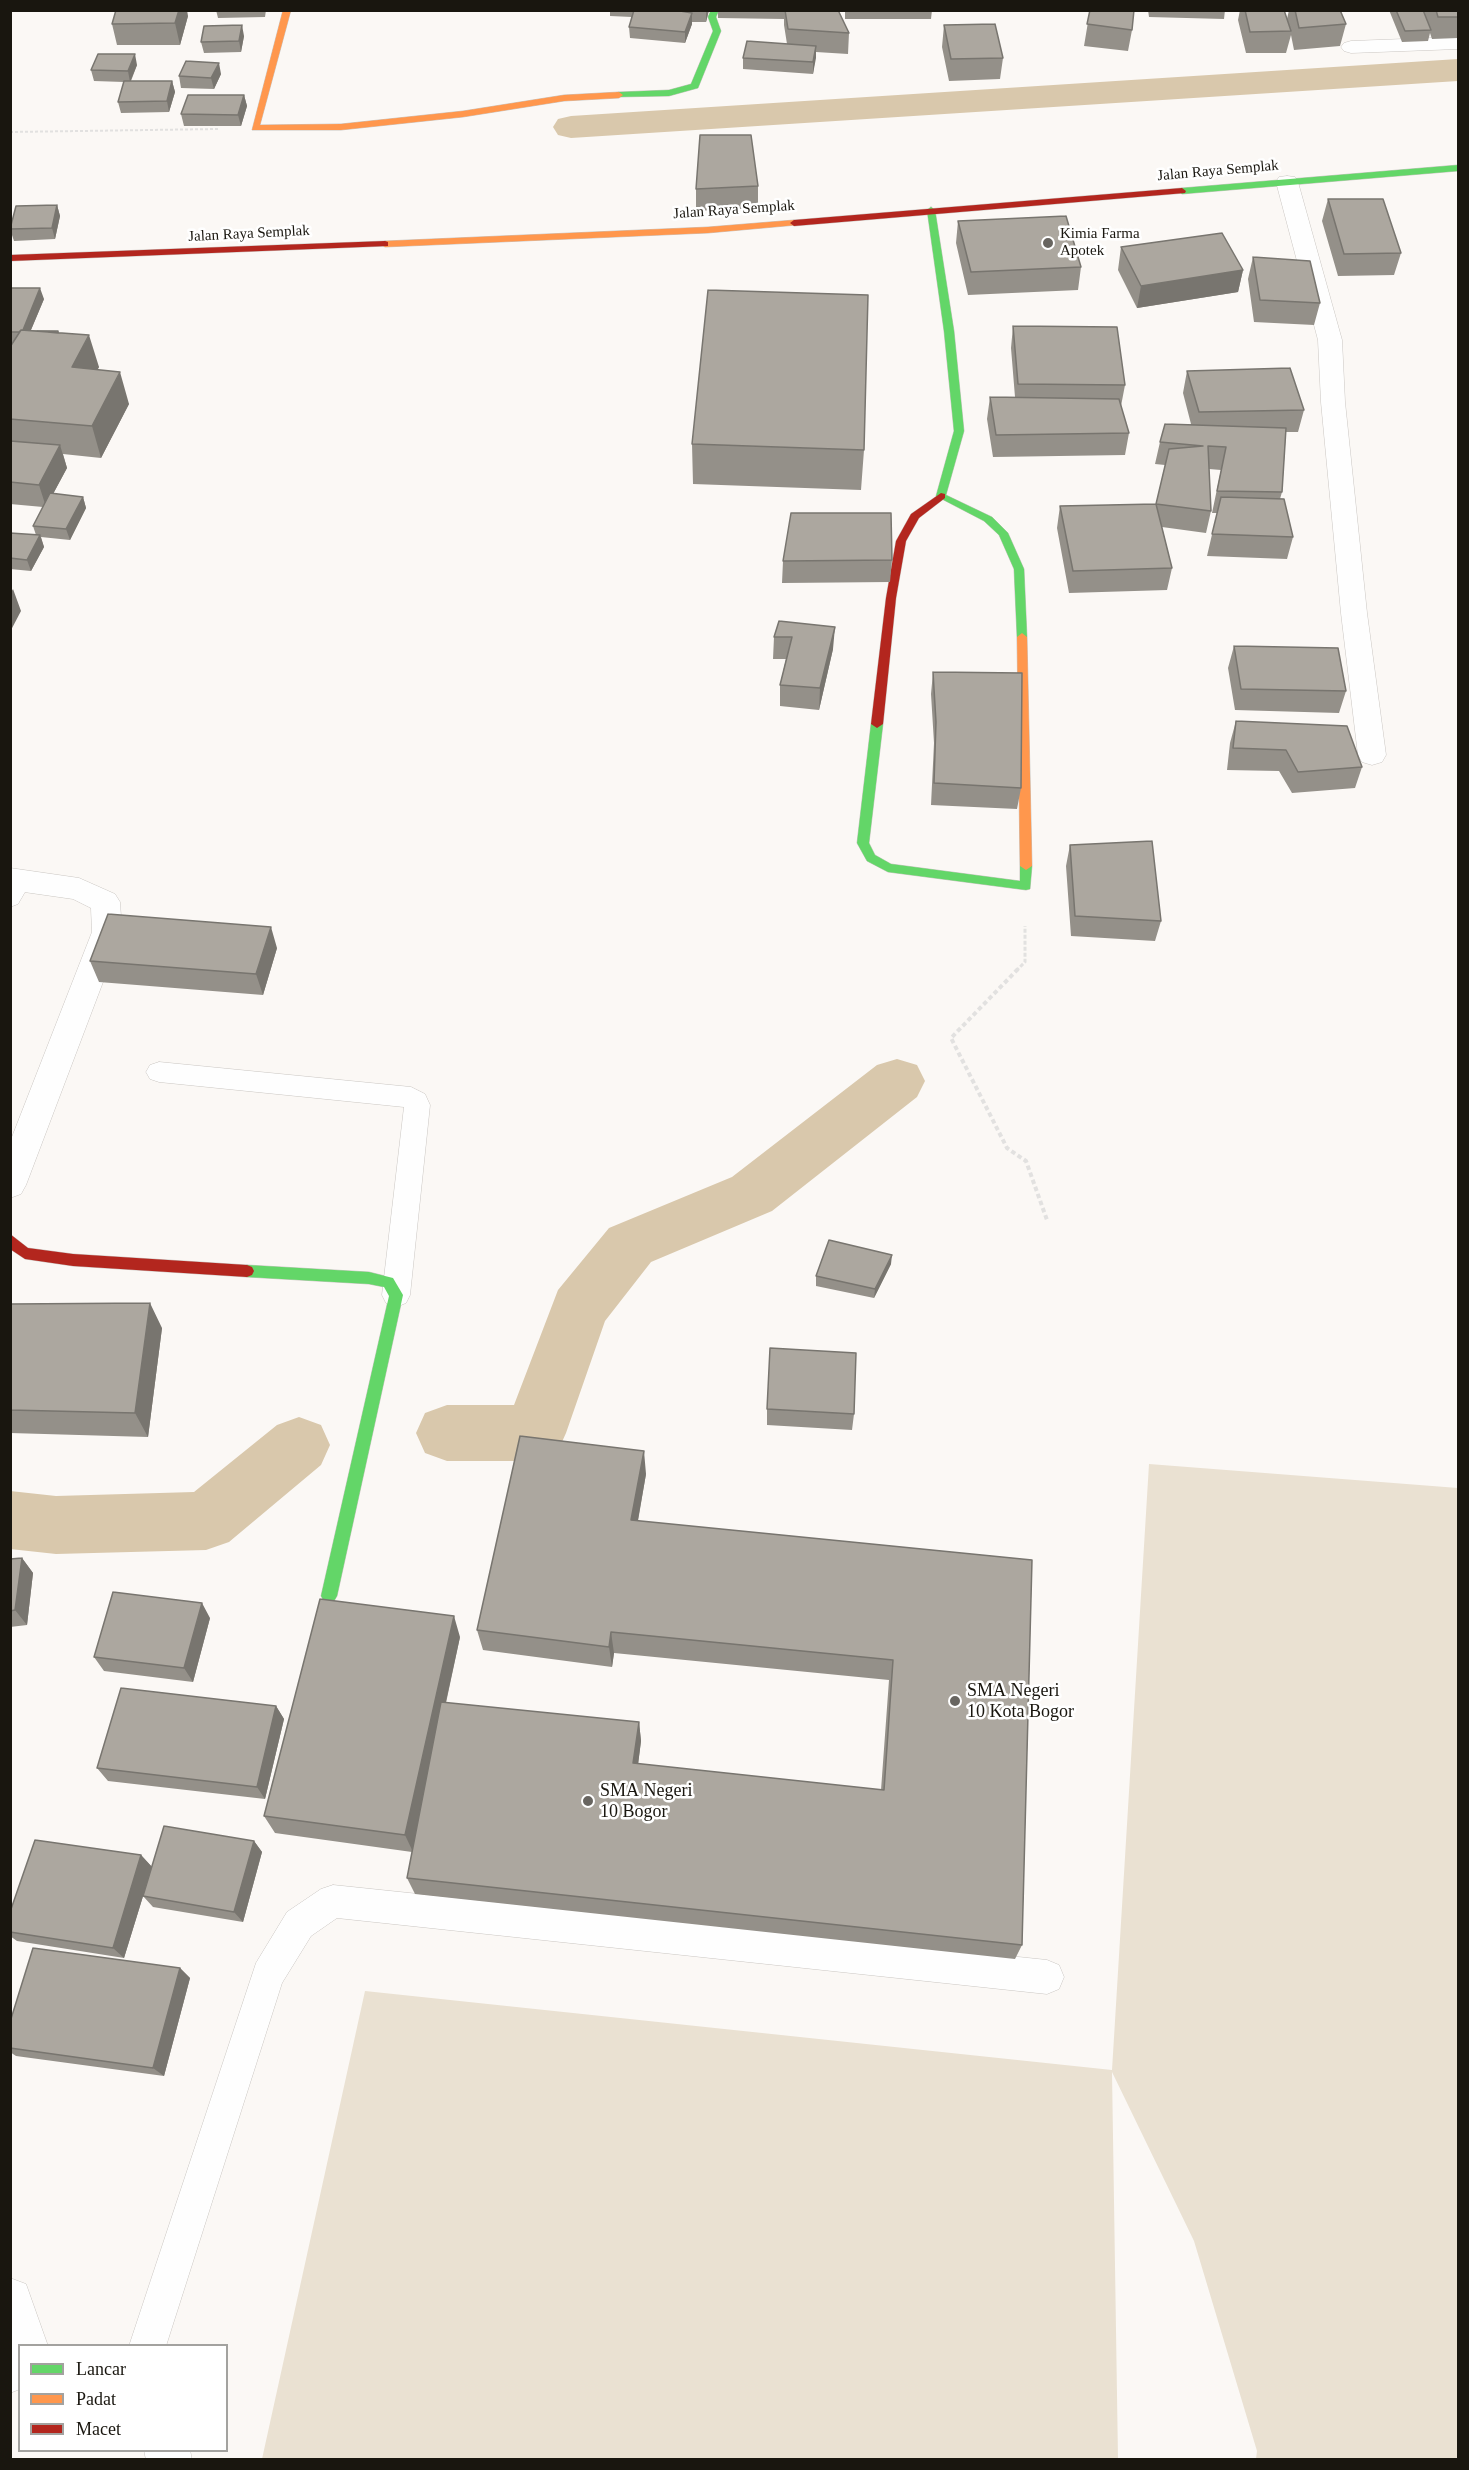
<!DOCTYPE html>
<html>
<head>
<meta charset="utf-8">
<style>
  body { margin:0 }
  #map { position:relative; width:1469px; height:2470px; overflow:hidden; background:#fbf8f5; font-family:"Times New Roman",serif }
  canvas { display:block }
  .frame { position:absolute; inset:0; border:12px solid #19160f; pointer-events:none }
  .legend { position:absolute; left:18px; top:2344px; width:210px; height:108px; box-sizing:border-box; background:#fff; border:2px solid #a3a29f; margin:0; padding:8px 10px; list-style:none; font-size:18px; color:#19160f }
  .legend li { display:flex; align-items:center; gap:12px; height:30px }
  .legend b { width:30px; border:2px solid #a3a29f }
</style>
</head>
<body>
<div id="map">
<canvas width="1469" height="2470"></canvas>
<div class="frame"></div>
<ul class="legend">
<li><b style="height:8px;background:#63d668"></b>Lancar</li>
<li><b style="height:8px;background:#ff974d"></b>Padat</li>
<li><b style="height:8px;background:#b3261e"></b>Macet</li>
</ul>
</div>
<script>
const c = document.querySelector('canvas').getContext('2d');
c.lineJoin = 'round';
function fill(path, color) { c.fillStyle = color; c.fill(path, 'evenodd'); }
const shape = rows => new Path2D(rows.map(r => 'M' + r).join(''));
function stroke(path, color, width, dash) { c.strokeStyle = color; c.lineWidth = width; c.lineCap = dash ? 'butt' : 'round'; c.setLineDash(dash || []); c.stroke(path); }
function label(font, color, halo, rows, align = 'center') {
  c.font = font + ' "Times New Roman",serif'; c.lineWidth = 5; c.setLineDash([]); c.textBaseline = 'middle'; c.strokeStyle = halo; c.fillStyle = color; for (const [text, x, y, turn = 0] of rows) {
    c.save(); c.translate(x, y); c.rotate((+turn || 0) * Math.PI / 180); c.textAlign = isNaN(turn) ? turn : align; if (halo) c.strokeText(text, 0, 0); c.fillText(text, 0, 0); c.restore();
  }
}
fill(shape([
  [1149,1464,1458,1488,1458,2459,1256,2459,1257,2451,1194,2241,1112,2072,1118,2459,262,2459,365,1991,1112,2070]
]), '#eae1d2');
fill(shape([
  [1458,59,1458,81,571,138,558,135,553,127,558,119,571,116,1458,59],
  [897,1059,917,1065,925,1081,917,1097,772,1211,651,1262,605,1321,566,1433,557,1453,535,1461,447,1461,425,1453,416,1433,425,1413,447,1405,514,1405,558,1290,609,1228,732,1177,877,1065,897,1059],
  [299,1417,321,1425,330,1445,321,1465,229,1542,206,1550,56,1554,10,1549,10,1491,56,1496,194,1492,277,1425,299,1417]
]), '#d9c8ac');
const lane = shape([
  [20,871,28,874,32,880,18,904,10,907,10,876,20,871],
  [159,1062,411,1087,425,1094,430,1105,410,1295,406,1303,396,1307,386,1303,382,1295,404,1107,159,1082,150,1079,146,1072,150,1065,159,1062],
  [333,1885,1047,1960,1059,1965,1064,1977,1059,1989,1047,1994,337,1918,311,1936,282,1983,166,2346,129,2346,256,1963,287,1912,321,1889,333,1885]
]);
const street = shape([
  [1458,37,1458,49,1351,53,1344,51,1341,47,1344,43,1351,41,1458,37],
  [1287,176,1295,177,1298,182,1342,340,1345,402,1367,613,1386,755,1382,762,1372,765,1362,762,1358,755,1341,613,1321,402,1318,340,1276,182,1279,177,1287,176],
  [10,868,79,878,115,894,120,902,122,932,26,1185,21,1194,10,1198,10,1142,92,932,91,908,73,899,10,890,10,868],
  [10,2278,26,2284,48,2346,20,2346,20,2389,10,2393,10,2278],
  [144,2450,190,2450,192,2460,146,2460,144,2450]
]);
const fast = shape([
  [711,10,719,10,716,17,721,31,698,88,669,96,616,97,616,93,619,92,669,90,691,84,713,31,708,17,711,10],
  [1458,165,1458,171,1182,194,1178,191,1182,188,1458,165],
  [931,207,935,210,954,331,964,431,946,495,992,517,1008,533,1024,569,1027,637,1022,641,1017,637,1014,569,999,535,984,521,936,496,954,431,944,331,927,210,931,207],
  [877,720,883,724,869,843,875,855,891,864,1020,881,1020,866,1026,862,1032,866,1030,889,1026,890,888,872,867,861,857,843,871,724,877,720],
  [247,1265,369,1272,393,1278,403,1295,337,1596,334,1601,329,1603,324,1601,321,1596,389,1296,384,1287,369,1284,247,1277,242,1275,240,1271,242,1267,247,1265]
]);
const slow = shape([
  [283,10,291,10,260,125,341,124,463,111,564,95,619,92,623,95,619,98,564,101,463,117,341,130,252,130,283,10],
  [794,220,798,223,797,225,708,233,385,247,380,244,385,241,708,227,794,220],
  [1022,633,1027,637,1032,866,1026,870,1020,866,1017,637,1022,633]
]);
const jam = shape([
  [1182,188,1186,191,1185,193,794,226,790,223,794,220,1182,188],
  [385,241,388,242,388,246,10,261,10,255,385,241],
  [941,493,945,494,945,498,919,518,906,541,896,598,883,724,877,728,871,724,886,598,896,541,911,514,941,493],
  [10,1234,28,1248,73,1254,247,1265,252,1267,254,1271,252,1275,247,1277,73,1266,25,1259,10,1249,10,1234]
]);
stroke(lane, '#cac6c2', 1);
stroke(street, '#cac6c2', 1);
stroke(fast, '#cac6c2', 1);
stroke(slow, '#cac6c2', 1);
stroke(jam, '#cac6c2', 1);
stroke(shape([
  [10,132,218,129]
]), '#e2e1e0', 2, [3, 2]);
stroke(shape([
  [1016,971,1025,962,1025,926]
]), '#e2e1e0', 3, [4, 2]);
stroke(shape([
  [1018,969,951,1038,1007,1148,1026,1161,1047,1220]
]), '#e2e1e0', 4, [4.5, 3]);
fill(lane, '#fefefe');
fill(street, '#fefefe');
fill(fast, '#63d668');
fill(slow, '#ff974d');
fill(jam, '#b3261e');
fill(shape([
  [216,10,266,10,265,17,218,18],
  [610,10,709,10,706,22,692,22,692,24,685,43,630,38,629,27,632,17,610,16],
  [718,10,838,10,849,33,848,54,816,52,813,74,743,69,743,58,787,44,784,25,784,19,718,18],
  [845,10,932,10,931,19,845,19],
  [1090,10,1132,30,1128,51,1084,46],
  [1148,10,1225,10,1224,19,1149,17],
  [1240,10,1284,10,1287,19,1289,10,1340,10,1346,24,1340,46,1294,50,1291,35,1286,53,1246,53,1238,20],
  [1389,10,1458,10,1458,38,1432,39,1430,33,1428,41,1402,42],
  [188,16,180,45,117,45,112,24],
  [944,25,1003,58,1000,79,949,81,942,47],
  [244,36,241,52,204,53,201,42],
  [137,65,131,81,172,81,175,92,169,112,121,113,118,102,124,82,94,81,91,70],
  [221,74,214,89,181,88,179,76],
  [244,95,247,106,241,126,184,126,181,114],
  [758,186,758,208,696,211,696,189],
  [1328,199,1401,253,1394,275,1338,276,1322,221],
  [57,205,60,216,55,239,14,241,10,229],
  [958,221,1081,267,1078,290,968,295,956,243],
  [1121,247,1243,270,1238,292,1137,308,1118,270],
  [1253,257,1320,303,1314,325,1254,322,1248,279],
  [10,288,44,299,31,330,58,331,59,333,99,367,97,370,129,404,101,458,63,454,67,468,53,494,83,497,86,508,70,540,41,537,44,547,31,571,10,569,10,533,36,535,33,526,43,507,10,504,10,345,13,343,10,343],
  [1013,326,1125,385,1121,406,1129,433,1125,455,993,457,987,419,990,397,1015,397,1011,348],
  [1187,371,1304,410,1298,432,1286,432,1282,492,1280,499,1293,537,1287,559,1207,556,1217,513,1212,513,1221,470,1209,469,1211,511,1206,533,1162,527,1172,568,1167,590,1069,593,1057,528,1060,506,1156,504,1165,465,1155,464,1160,442,1191,424,1183,393],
  [692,444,864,450,861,490,693,484],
  [892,560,890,582,782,583,783,561],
  [779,621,833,649,819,710,780,706,780,685,786,659,773,659,774,637],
  [1234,646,1346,691,1339,713,1235,710,1228,668],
  [933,672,1021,788,1017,809,931,805,934,743,931,694],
  [1236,721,1362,767,1355,788,1292,793,1279,771,1227,770,1230,743],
  [1070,845,1161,921,1155,941,1071,936,1066,866],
  [277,948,263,995,99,982,90,961],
  [891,1264,874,1298,816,1286,816,1276],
  [10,1304,162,1328,148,1437,10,1433],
  [767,1409,854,1414,852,1430,767,1425],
  [646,1474,638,1521,1032,1560,1022,1945,1015,1959,415,1894,407,1878,412,1852,275,1833,264,1816,460,1637,446,1703,639,1722,641,1741,638,1764,881,1790,889,1680,614,1653,612,1667,483,1650,477,1630],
  [22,1558,33,1573,27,1625,10,1627,10,1559],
  [210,1618,193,1682,104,1671,94,1657],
  [276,1706,284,1719,265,1799,108,1781,97,1768],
  [254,1841,262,1852,243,1922,153,1907,143,1896],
  [141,1855,152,1867,124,1958,17,1941,10,1936,10,1932],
  [180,1968,190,1978,164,2076,16,2056,10,2052,10,2022]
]), '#949089');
fill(shape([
  [179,10,187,10,188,16,180,45,175,23],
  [706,10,709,10,706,22],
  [692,13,692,24,685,43,685,32],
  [242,25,244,36,241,52,239,41],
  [816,46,816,58,813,74,813,62],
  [135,54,137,65,130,82,128,71],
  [219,63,221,74,214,89,211,78],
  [172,81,175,92,169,112,167,101],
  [244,95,247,106,241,126,238,115],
  [57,205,60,216,55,239,52,228],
  [1243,270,1238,292,1137,308,1141,286],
  [40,288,44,299,25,344,22,332],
  [89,335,99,367,82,399,72,367],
  [120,372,129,404,101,458,92,426],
  [60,445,67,468,46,507,39,485],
  [83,497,86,508,70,540,66,529],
  [40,535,44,547,31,571,27,560],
  [13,589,21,611,10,632,10,594],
  [835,627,833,649,819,710,820,688],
  [271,927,277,948,263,995,256,974],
  [892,1255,891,1264,874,1298,875,1289],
  [150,1303,162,1328,148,1437,135,1413],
  [644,1451,646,1474,634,1542,631,1520],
  [22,1558,33,1573,27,1625,15,1610],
  [202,1603,210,1618,193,1682,184,1668],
  [454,1616,460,1637,413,1852,405,1835],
  [611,1632,614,1653,612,1667,609,1647],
  [276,1706,284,1719,265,1799,257,1787],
  [639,1722,641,1741,636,1781,633,1763],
  [254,1841,262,1852,243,1922,234,1912],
  [141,1855,152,1867,124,1958,113,1948],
  [180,1968,190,1978,164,2076,153,2068]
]), '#78756f');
const building = shape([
  [116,10,179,10,175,23,112,24,116,10],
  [634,10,674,10,692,13,685,32,629,27,634,10],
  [785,10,838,10,849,33,788,29,785,10],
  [1090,10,1134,10,1132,30,1087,24,1090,10],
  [1245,10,1284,10,1291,31,1250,32,1245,10],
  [1295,10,1340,10,1346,24,1299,28,1295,10],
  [1396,10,1423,10,1431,30,1405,31,1396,10],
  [1436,10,1458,10,1458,17,1438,17,1436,10],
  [995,24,1003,58,951,59,944,25,995,24],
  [242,25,239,41,201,42,204,26,242,25],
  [747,41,816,46,813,62,743,58,747,41],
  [98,54,135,54,128,71,91,70,98,54],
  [186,61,219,63,211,78,179,76,186,61],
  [124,81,172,81,167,101,118,102,124,81],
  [188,95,244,95,238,115,181,114,188,95],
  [700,135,751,135,758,186,696,189,700,135],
  [1328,199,1383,199,1401,253,1344,254,1328,199],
  [57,205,52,228,10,229,16,206,57,205],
  [1066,216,1081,267,971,272,958,221,1066,216],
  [1222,233,1243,270,1141,286,1121,247,1222,233],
  [1253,257,1310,261,1320,303,1260,300,1253,257],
  [10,288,40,288,23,330,21,330,19,332,10,332,10,288],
  [708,290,868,295,864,450,692,444,708,290],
  [1013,326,1117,327,1125,385,1018,384,1013,326],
  [21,330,89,335,72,367,120,372,92,426,10,419,10,347,21,330],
  [37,331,58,331,58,333,37,331],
  [1290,368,1304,410,1199,412,1187,371,1290,368],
  [990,397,1119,399,1129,433,996,435,990,397],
  [1165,424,1286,428,1282,492,1217,491,1226,447,1208,446,1211,511,1156,504,1169,449,1203,446,1160,442,1165,424],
  [10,441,60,445,39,485,10,482,10,441],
  [50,493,83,497,66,529,33,526,50,493],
  [1221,497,1284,499,1293,537,1212,534,1221,497],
  [1156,504,1172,568,1073,571,1060,506,1156,504],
  [791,513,891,513,892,560,783,561,791,513],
  [10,533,40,535,27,560,10,558,10,533],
  [779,621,835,627,820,688,780,685,792,637,774,637,779,621],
  [1234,646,1338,648,1346,691,1241,689,1234,646],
  [933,672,1022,673,1021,788,934,783,936,722,933,672],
  [1236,721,1347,726,1362,767,1298,772,1286,750,1233,748,1236,721],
  [1152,841,1161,921,1075,916,1070,845,1152,841],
  [108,914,271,927,256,974,90,961,108,914],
  [829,1240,892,1255,875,1289,816,1276,829,1240],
  [150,1303,135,1413,10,1410,10,1304,150,1303],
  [770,1348,856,1353,854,1414,767,1409,770,1348],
  [520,1436,644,1451,631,1520,1032,1560,1022,1945,407,1878,441,1702,639,1722,633,1763,884,1790,893,1660,611,1632,609,1647,477,1630,520,1436],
  [22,1558,15,1610,10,1611,10,1559,22,1558],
  [113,1592,202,1603,184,1668,94,1657,113,1592],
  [320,1599,454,1616,405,1835,264,1816,320,1599],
  [121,1688,276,1706,257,1787,97,1768,121,1688],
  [164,1826,254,1841,234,1912,143,1896,164,1826],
  [35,1840,141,1855,113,1948,10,1932,10,1912,35,1840],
  [33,1948,180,1968,153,2068,10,2048,10,2022,33,1948]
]);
fill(building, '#aca79f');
stroke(building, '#78756f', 1.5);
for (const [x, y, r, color] of [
  [1048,243,6,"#686560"],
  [955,1701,6,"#686560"],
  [588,1801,6,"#686560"]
]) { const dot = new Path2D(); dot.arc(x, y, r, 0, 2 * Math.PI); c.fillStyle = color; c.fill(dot); stroke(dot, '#fff', 2); }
label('15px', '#19160f', '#fff', [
  ["Jalan Raya Semplak",1218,171,-5],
  ["Jalan Raya Semplak",734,210,-4],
  ["Jalan Raya Semplak",249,234,-3]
]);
label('15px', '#19160f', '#fff', [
  ["Kimia Farma",1060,234],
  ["Apotek",1060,251]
], 'left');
label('18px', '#19160f', '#fff', [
  ["SMA Negeri",967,1691],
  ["10 Kota Bogor",967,1712],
  ["SMA Negeri",600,1791],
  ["10 Bogor",600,1812]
], 'left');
</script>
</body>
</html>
